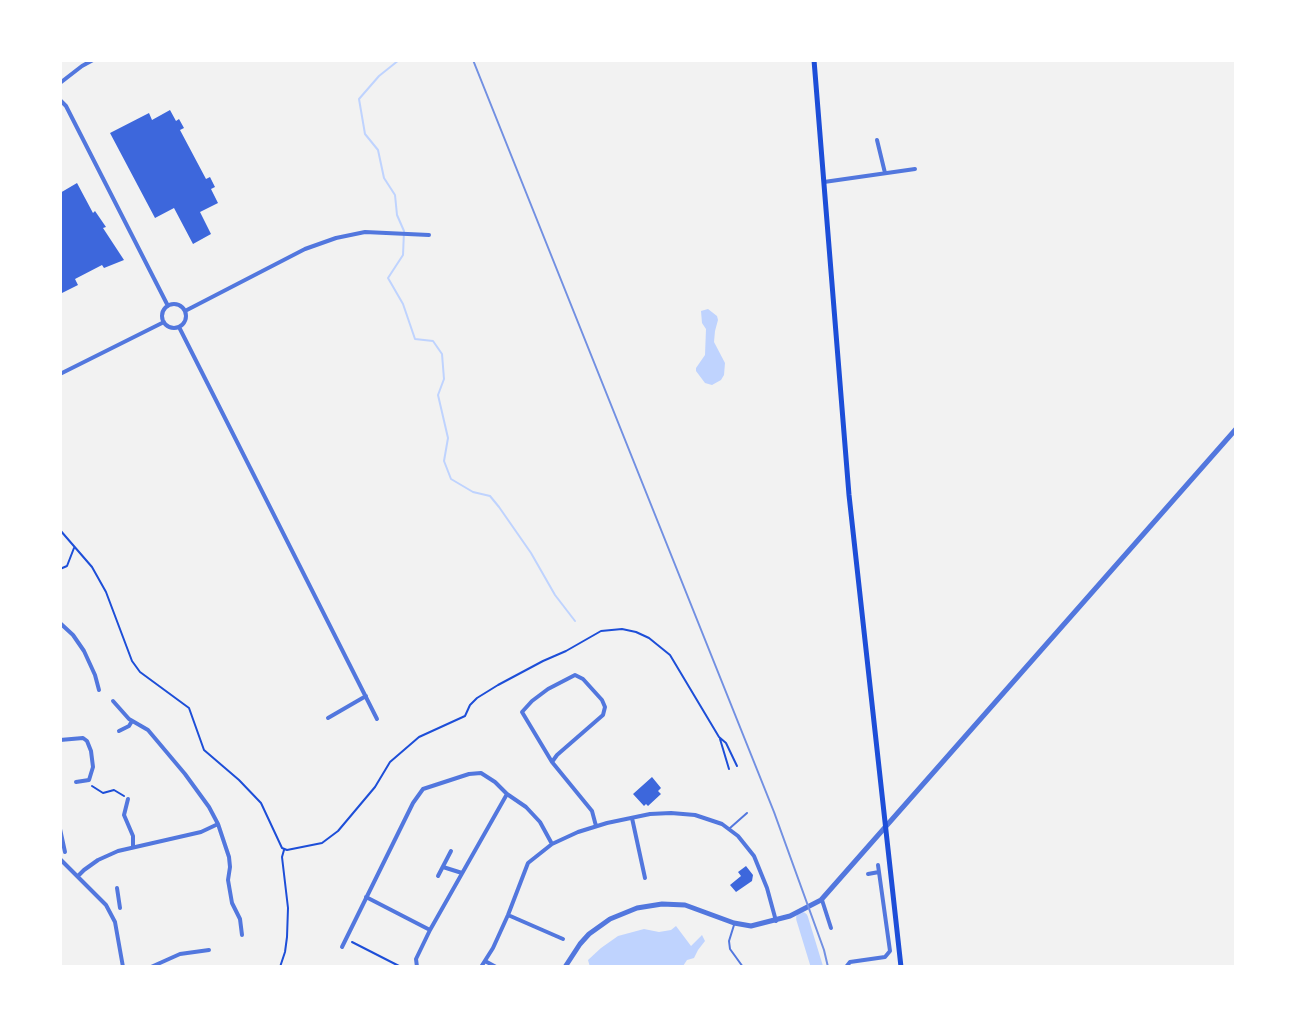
<!DOCTYPE html>
<html>
<head>
<meta charset="utf-8">
<style>
  body { margin:0 }
  #map { position:relative; width:1296px; height:1027px; overflow:hidden; background:#f2f2f2; font-family:"Playfair Display",serif }
  canvas { display:block }
  .frame { position:absolute; inset:0; border:62px solid #fff; pointer-events:none }
</style>
</head>
<body>
<div id="map">
<canvas width="1296" height="1027"></canvas>
<div class="frame"></div>
</div>
<script>
const c = document.querySelector('canvas').getContext('2d');
c.lineJoin = 'round';
function fill(path, color) { c.fillStyle = color; c.fill(path, 'evenodd'); }
const shape = rows => new Path2D(rows.map(r => 'M' + r).join(''));
function stroke(path, color, width, dash) { c.strokeStyle = color; c.lineWidth = width; c.lineCap = dash ? 'butt' : 'round'; c.setLineDash(dash || []); c.stroke(path); }
fill(shape([
  [708,309,717,316,718,320,715,331,714,342,725,363,724,375,721,380,712,385,705,383,696,371,696,368,705,355,706,329,702,323,701,311],
  [676,926,691,946,702,935,705,941,698,950,694,958,687,960,683,966,590,967,588,960,601,948,618,936,644,929,659,932,671,930]
]), '#bfd3fe');
stroke(shape([
  [399,60,379,76,359,99,365,134,378,150,384,178,395,195,397,215,404,231,403,255,388,278,403,304,415,339,433,341,442,354,444,379,438,395,448,438,444,461,451,479,473,492,490,496,499,507,531,553,555,595,575,621]
]), '#bfd3fe', 2);
stroke(shape([
  [802,918,817,967]
]), '#bfd3fe', 12);
fill(shape([
  [170,110,176,121,179,119,184,128,180,130,206,179,210,177,215,187,211,189,218,203,200,212,211,234,193,244,174,208,155,218,110,133,149,113,152,120],
  [77,183,93,213,95,211,106,227,103,228,124,260,104,268,102,265,75,279,78,285,60,294,60,193],
  [652,777,661,788,658,791,661,794,648,806,646,804,644,806,633,794],
  [746,866,753,875,752,881,736,892,730,885,741,876,738,872]
]), '#3d67dc');
stroke(shape([
  [60,530,92,567,106,592,132,661,140,672,189,708,204,750,239,780,261,803,282,848,287,850,322,843,338,831,375,787,390,762,419,737,465,716,470,705,477,698,498,685,543,661,566,651,601,631,622,629,636,632,649,638,670,655,719,737,726,743,737,766],
  [60,569,67,566,74,548],
  [720,739,729,769],
  [92,786,103,793,114,790,124,796],
  [352,942,401,967],
  [280,967,285,952,287,937,288,908,282,857,284,850]
]), '#1d4ed8', 2);
stroke(shape([
  [730,828,747,813],
  [734,925,729,941,730,949,743,967]
]), '#5277de', 2);
stroke(shape([
  [60,83,82,66,93,60],
  [60,100,66,106,168,306],
  [877,140,885,173],
  [824,182,915,169],
  '162 316a12 12 0 1 1 24 0a12 12 0 1 1-24 0Z',
  [185,311,305,249,336,238,365,232,429,235],
  [179,327,377,719],
  [60,374,164,322],
  [60,623,73,635,84,651,95,675,99,690],
  [113,701,129,719,148,730,185,774,209,807,218,824,229,857,230,867,228,880,232,903,240,919,242,935],
  [328,718,366,696],
  [119,731,129,726,132,721],
  [60,740,83,738,87,741,91,751,93,767,89,780,76,782],
  [552,762,557,755,603,715,605,707,602,700,583,679,575,675,548,689,532,701,522,712,552,762,592,811,596,826],
  [128,799,124,815,133,836,133,846],
  [632,818,645,878],
  [60,829,65,852],
  [60,859,106,905,115,922,123,967],
  [443,867,462,873],
  [868,874,879,872],
  [78,876,84,870,98,860,118,851,201,832,218,824],
  [438,876,451,851],
  [117,888,120,908],
  [366,897,430,930],
  [822,900,831,928],
  [508,915,563,939],
  [342,947,413,803,423,789,469,774,481,773,495,782,507,794,526,807,540,822,552,844],
  [485,961,496,967],
  [151,967,180,954,209,950],
  [417,967,416,959,430,930,507,794],
  [481,967,493,948,508,915,528,863,552,844,578,832,607,823,650,814,671,813,695,815,722,824,738,836,754,856,767,888,776,921],
  [846,967,850,962,885,957,890,951,878,865]
]), '#5277de', 4);
stroke(shape([
  [565,967,580,944,589,934,610,919,637,908,662,904,685,905,734,923,751,926,790,916,821,900,1236,429]
]), '#5277de', 5);
stroke(shape([
  [814,60,849,495,901,967]
]), '#1d4ed8', 5);
stroke(shape([
  [473,60,774,812,824,950,828,967]
]), '#7290e2', 2);
</script>
</body>
</html>
